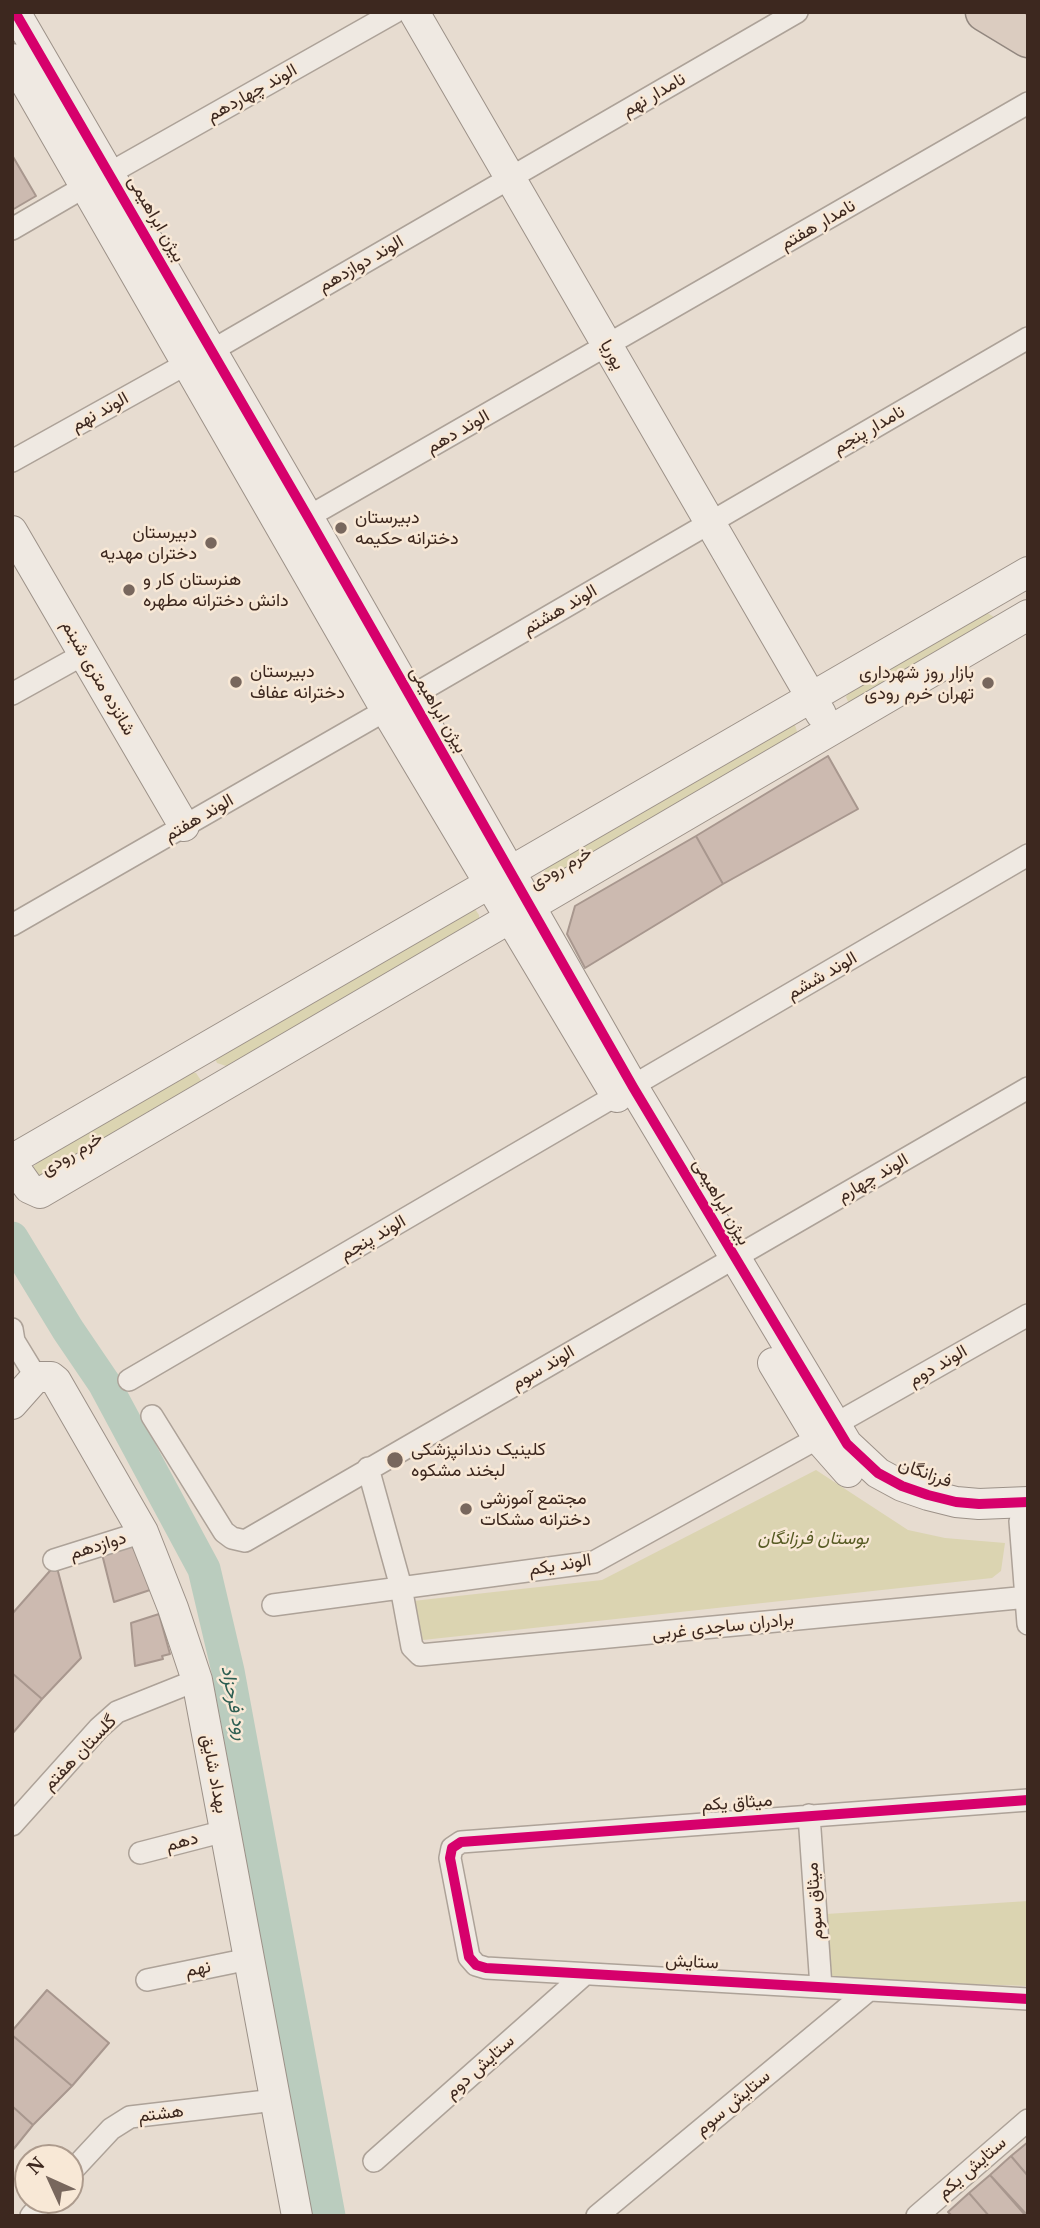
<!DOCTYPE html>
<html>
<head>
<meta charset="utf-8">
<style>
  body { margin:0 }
  #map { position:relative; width:1040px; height:2228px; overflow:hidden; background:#e7dcd0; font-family:"Noto Serif",serif }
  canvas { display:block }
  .frame { position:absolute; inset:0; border:14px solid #3d281f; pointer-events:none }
  .north { position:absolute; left:14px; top:2144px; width:70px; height:70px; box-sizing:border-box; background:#f8e8d6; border:2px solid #ad9b8d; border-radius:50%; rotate:315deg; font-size:19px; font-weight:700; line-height:28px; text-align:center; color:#3d281f }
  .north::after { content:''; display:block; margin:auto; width:24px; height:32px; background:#78675d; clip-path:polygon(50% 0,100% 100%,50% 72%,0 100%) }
</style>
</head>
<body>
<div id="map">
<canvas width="1040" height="2228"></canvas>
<div class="frame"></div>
<div class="north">N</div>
</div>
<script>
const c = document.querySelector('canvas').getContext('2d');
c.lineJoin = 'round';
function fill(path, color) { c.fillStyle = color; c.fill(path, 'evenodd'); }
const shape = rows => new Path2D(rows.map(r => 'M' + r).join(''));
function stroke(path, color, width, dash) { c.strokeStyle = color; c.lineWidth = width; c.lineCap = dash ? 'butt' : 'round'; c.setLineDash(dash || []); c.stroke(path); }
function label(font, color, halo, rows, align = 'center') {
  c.font = font + ' "Noto Serif",Vazirmatn,serif'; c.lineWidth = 5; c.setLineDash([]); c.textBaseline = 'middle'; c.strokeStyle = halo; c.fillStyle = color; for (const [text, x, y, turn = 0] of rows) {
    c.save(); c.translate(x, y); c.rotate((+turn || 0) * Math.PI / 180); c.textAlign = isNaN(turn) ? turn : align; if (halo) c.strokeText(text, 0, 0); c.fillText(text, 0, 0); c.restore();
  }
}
fill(shape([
  [986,612,997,619,849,704,846,697,851,689],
  [789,724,795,725,799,738,548,883,544,879,544,872,550,862],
  [475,909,479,915,479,923,229,1067,217,1063,214,1056],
  [189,1072,196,1073,202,1082,40,1178,32,1172,34,1166,40,1161],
  [816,1470,908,1530,945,1538,1005,1543,1001,1571,992,1578,423,1640,413,1601,602,1580],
  [1028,1901,1028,1986,831,1979,826,1914]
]), '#dbd4b1');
stroke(shape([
  [12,1238,68,1330,104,1383,204,1569,228,1671,329,2216]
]), '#baccbe', 33);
const building = shape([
  [12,155,36,196,12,210,12,155],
  [828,756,858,809,723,884,696,836,828,756],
  [696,836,723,884,585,968,567,934,575,906,696,836],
  [131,1543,153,1589,114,1602,101,1550,131,1543],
  [56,1564,81,1658,42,1699,12,1673,12,1614,56,1564],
  [159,1614,170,1654,162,1656,163,1659,135,1666,131,1623,159,1614],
  [12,1673,42,1699,12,1734,12,1673],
  [47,1990,109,2043,72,2086,12,2035,12,2031,47,1990],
  [12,2035,72,2086,33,2125,12,2106,12,2035],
  [12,2106,33,2125,12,2151,12,2106],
  [1028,2142,1028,2176,1011,2156,1028,2142],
  [1011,2156,1028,2176,1028,2216,990,2175,1011,2156],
  [990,2175,1026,2216,989,2216,969,2193,990,2175],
  [969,2193,989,2216,952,2216,948,2212,969,2193]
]);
fill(building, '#ccbab0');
stroke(building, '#a8978e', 2);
const street = shape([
  [110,173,395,12],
  [12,229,86,186],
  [211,351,797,12],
  [12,461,188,363],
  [308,517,1028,103],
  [12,694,84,654],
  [410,697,1028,338],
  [12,925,386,710],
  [12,1329,14,1341,36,1377],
  [129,1380,1028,855],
  [152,1416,224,1532,232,1538,245,1541,1028,1088],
  [848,1417,1028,1315],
  [368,1468,401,1587,412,1647,420,1655,1028,1597],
  [1020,1521,1028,1624],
  [54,1560,143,1532],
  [273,1605,594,1562,818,1438],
  [1028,1800,461,1842,452,1848,450,1858,469,1957,476,1965,486,1968,1028,1999],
  [809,1815,821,1987],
  [12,1825,99,1728,117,1712,197,1680],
  [140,1853,225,1831],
  [147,1980,249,1959],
  [374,2161,585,1974],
  [70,2173,111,2129,130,2117,275,2100],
  [31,2216,45,2200],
  [597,2216,869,1990],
  [917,2216,1028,2120]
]);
const secondary = shape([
  [15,12,308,517,633,1087,847,1444,878,1473,902,1486,928,1495,956,1502,979,1504,1028,1502],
  [414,12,821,714],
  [12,59,386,710,617,1097],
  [12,531,184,826],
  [1028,572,20,1155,16,1159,17,1171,29,1188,40,1193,1028,615],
  [773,1363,818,1438,848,1472],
  [12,1404,36,1377,51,1377,56,1381,143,1532,173,1608,197,1680,297,2216]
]);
const highway = shape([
  [985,12,1028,38]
]);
stroke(street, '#ada298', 24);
stroke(secondary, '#9c9188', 32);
stroke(highway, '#92877f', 41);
stroke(street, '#efe9e2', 21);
stroke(secondary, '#efe9e2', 30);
stroke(highway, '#dbccc0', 38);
stroke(shape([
  [15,12,308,517,633,1087,847,1444,878,1473,902,1486,928,1495,956,1502,979,1504,1028,1502],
  [1028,1800,461,1842,452,1848,450,1858,469,1957,476,1965,486,1968,1028,1999]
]), '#d6006c', 10);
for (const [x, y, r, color] of [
  [341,528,7,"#78675d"],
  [211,543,7,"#78675d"],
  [129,590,7,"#78675d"],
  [236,682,7,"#78675d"],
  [988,683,7,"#78675d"],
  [395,1460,9,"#78675d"],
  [466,1509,7,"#78675d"]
]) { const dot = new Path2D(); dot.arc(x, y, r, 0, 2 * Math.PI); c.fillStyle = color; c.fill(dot); stroke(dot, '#f8e8d6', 2.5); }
label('18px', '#3d281f', '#f8e8d6', [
  ["الوند چهاردهم",252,93,-29],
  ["نامدار نهم",654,95,-30],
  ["بیژن ابراهیمی",156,219,60],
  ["نامدار هفتم",818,225,-30],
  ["الوند دوازدهم",361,264,-30],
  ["پوریا",612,355,60],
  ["الوند نهم",100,412,-29],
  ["نامدار پنجم",869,430,-30],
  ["الوند دهم",458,432,-30],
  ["الوند هشتم",560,610,-30],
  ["شانزده متری شبنم",98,678,60],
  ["بیژن ابراهیمی",438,710,60],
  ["الوند هفتم",199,818,-30],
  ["خرم رودی",561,868,-30],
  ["الوند ششم",822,976,-30],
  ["خرم رودی",72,1154,-31],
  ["الوند چهارم",873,1178,-30],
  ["بیژن ابراهیمی",721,1202,60],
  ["الوند پنجم",373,1238,-30],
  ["الوند دوم",938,1366,-30],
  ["الوند سوم",543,1368,-30],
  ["فرزانگان",925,1473,20],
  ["دوازدهم",98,1546,-17],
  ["الوند یکم",560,1565,-9],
  ["برادران ساجدی غربی",723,1627,-6],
  ["گلستان هفتم",80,1753,-46],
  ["بهداد شایق",214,1774,79],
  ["میثاق یکم",737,1803,-4],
  ["دهم",182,1842,-15],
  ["میثاق سوم",815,1901,-94],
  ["ستایش",692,1962,3],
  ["نهم",198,1969,-11],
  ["ستایش دوم",480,2067,-42],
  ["ستایش سوم",733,2103,-40],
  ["هشتم",161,2114,-7],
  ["ستایش یکم",972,2168,-41]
]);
label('18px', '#3d281f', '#f8e8d6', [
  ["دبیرستان",355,518],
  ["دخترانه حکیمه",355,539],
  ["دبیرستان",197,533,"right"],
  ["دختران مهدیه",197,554,"right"],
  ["هنرستان کار و",143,580],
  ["دانش دخترانه مطهره",143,601],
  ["دبیرستان",250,672],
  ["دخترانه عفاف",250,693],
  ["بازار روز شهرداری",974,673,"right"],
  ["تهران خرم رودی",974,694,"right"],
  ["کلینیک دندانپزشکی",411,1450],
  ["لبخند مشکوه",411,1471],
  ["مجتمع آموزشی",480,1499],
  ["دخترانه مشکات",480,1520]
], 'left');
label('italic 18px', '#575b24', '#f8e8d6', [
  ["بوستان فرزانگان",813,1539]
]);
label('italic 19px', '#2d5e52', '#f8e8d6', [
  ["رود فرحزاد",234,1703,79]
]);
</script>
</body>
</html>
